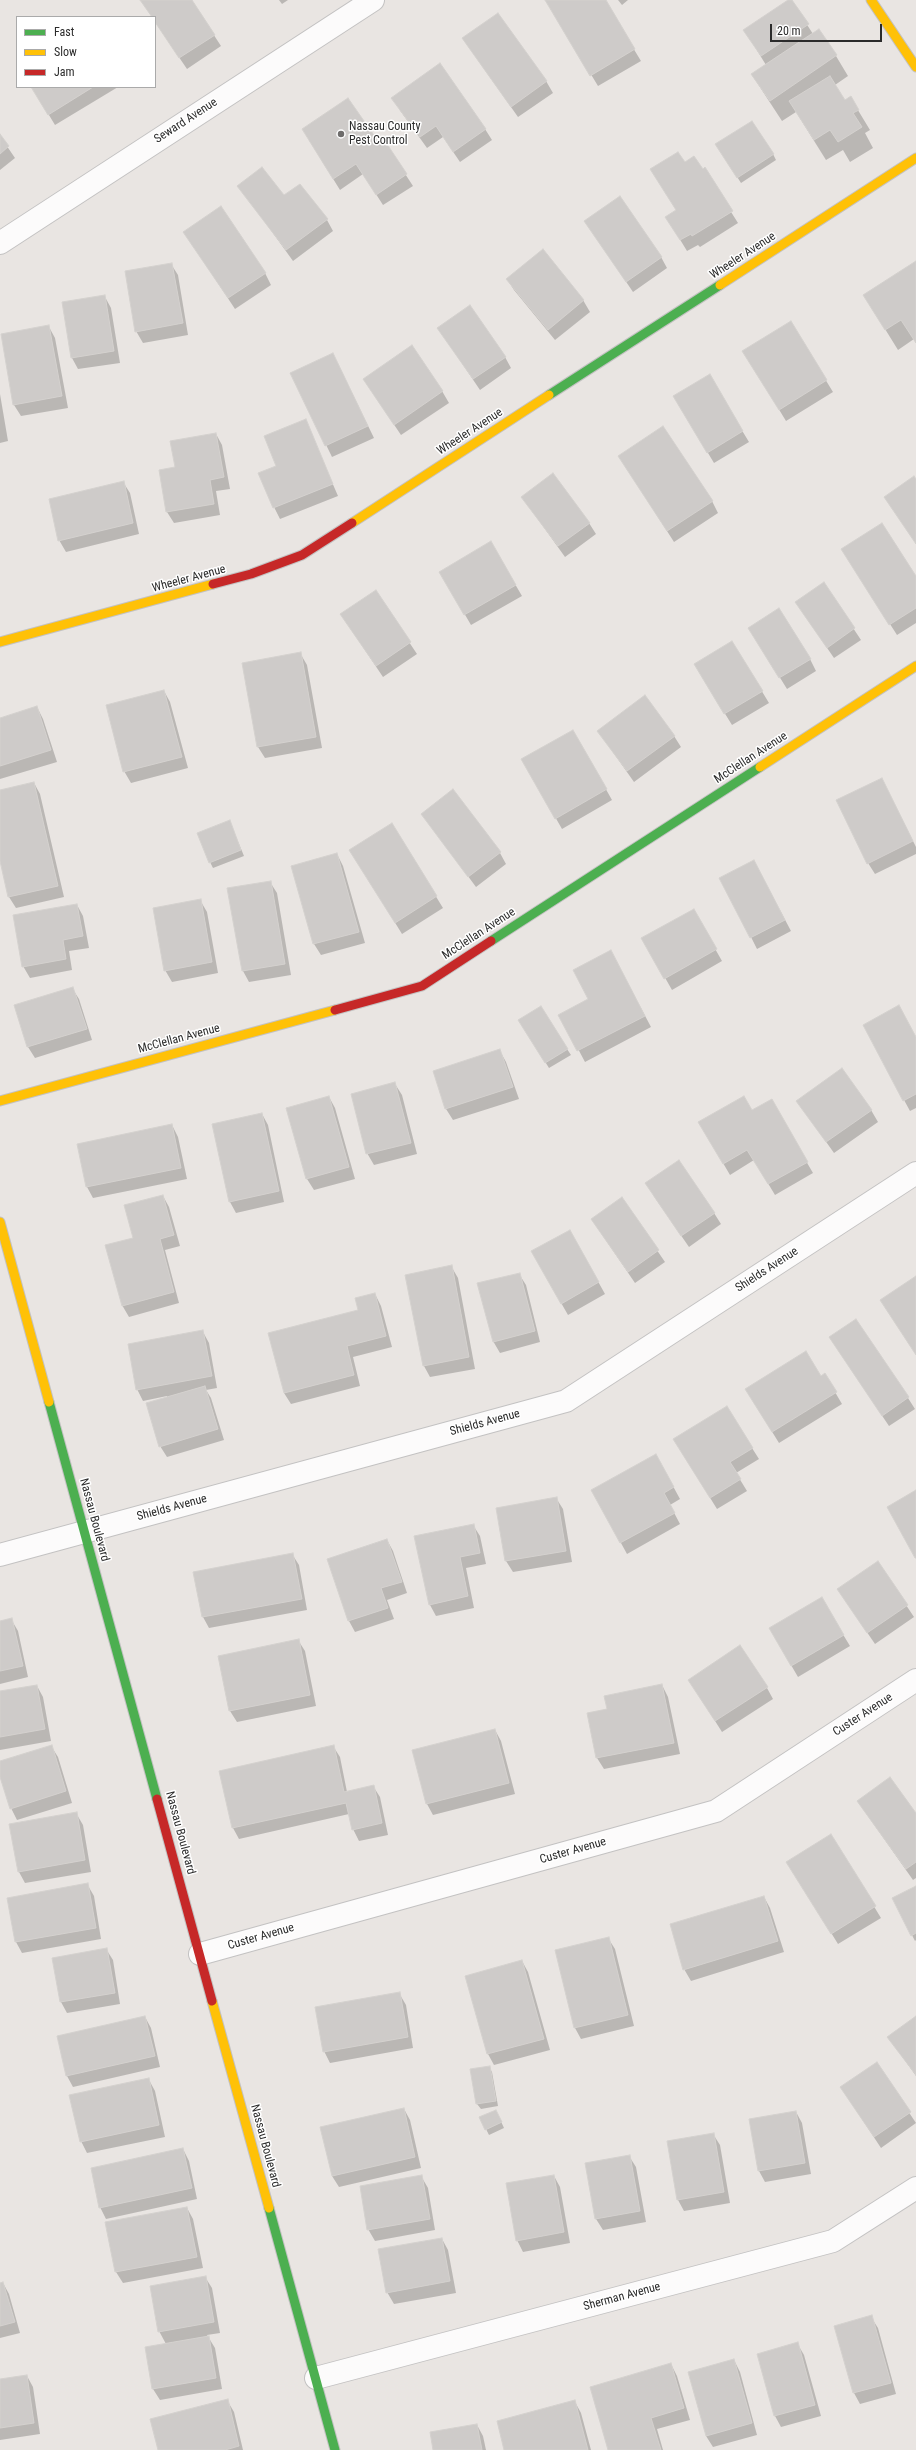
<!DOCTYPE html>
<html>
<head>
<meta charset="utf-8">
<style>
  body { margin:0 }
  #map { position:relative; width:916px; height:2450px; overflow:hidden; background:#e9e5e2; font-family:"Roboto Condensed",sans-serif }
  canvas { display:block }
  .legend { position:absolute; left:16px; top:16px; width:140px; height:72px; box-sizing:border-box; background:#fff; border:1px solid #aaa; margin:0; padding:5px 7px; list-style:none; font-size:12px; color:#2b2b2b }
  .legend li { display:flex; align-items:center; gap:8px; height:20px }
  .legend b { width:20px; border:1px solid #aaa }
  .scale { position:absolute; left:770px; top:24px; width:112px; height:18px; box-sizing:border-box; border:2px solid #2b2b2b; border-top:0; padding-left:5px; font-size:12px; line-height:14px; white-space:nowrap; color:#2b2b2b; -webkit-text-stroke:3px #fff; paint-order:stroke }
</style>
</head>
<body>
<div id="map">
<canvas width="916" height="2450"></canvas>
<ul class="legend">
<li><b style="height:5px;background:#4caf50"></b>Fast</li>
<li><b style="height:5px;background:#ffc107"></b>Slow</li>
<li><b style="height:5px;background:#c62828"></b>Jam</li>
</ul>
<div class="scale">20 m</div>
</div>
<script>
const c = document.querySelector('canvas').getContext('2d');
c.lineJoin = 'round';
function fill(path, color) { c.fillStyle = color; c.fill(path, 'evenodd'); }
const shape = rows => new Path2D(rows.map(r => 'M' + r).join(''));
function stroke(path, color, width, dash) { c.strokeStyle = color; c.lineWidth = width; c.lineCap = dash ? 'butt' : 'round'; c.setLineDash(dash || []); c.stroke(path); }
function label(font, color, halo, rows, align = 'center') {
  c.font = font + ' "Roboto Condensed",sans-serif'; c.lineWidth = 3; c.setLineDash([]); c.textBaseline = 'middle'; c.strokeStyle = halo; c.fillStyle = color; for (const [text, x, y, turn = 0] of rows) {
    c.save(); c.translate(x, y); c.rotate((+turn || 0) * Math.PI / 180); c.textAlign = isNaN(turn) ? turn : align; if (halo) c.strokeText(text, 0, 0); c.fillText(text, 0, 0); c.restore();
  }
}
fill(shape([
  [141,0,191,0,221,46,187,69,155,22,155,17,152,17],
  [279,0,288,0,282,4],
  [546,0,604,0,641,61,598,86],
  [618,0,628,0,622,5],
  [791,0,813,34,818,30,836,56,848,76,835,85,844,101,850,97,870,130,865,133,873,148,850,162,843,150,826,160,796,112,782,121,752,75,766,65,745,31],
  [463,39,546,81,553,93,518,117],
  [32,87,118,87,55,125],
  [399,109,485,129,492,140,460,162,443,137,427,148],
  [0,136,15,158,0,170],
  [309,140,378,143,383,140,413,186,383,205,363,174,340,190],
  [720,150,773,154,776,160,741,183],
  [684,163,702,170,704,169,738,223,700,247,698,245,687,251,673,228],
  [239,186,284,197,327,220,333,231,293,261],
  [585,221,661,257,667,268,633,292],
  [184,232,265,273,271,285,235,309],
  [916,262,916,343,914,339,898,350,864,295],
  [171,264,178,275,188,335,143,343,136,331],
  [507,279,583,300,590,312,555,340,514,290],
  [105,297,111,308,120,363,78,369,72,358,63,303],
  [790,322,833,392,786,421,750,362],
  [49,327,55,338,68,408,21,416,14,405],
  [438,328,505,357,511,368,480,390],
  [333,354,374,438,332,457,291,373],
  [709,376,749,442,714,463,681,408],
  [364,380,442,391,449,403,401,435],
  [0,394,8,441,0,443],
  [305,420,338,496,280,519,274,507,277,466],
  [216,434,222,445,230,489,216,491,220,515,174,523,167,512,160,471,176,468],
  [619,456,712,501,718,513,674,542],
  [123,482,130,493,139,534,66,552,59,540],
  [522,497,589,523,596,534,565,557],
  [491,543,522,596,471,625,440,572],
  [849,560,916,578,916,623,897,635],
  [824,584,861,640,834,658,803,613],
  [375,591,417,654,383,677,348,625],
  [756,639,810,659,816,671,787,689],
  [732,642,769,703,732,725,701,675],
  [300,653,307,665,322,748,265,758,258,747],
  [164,691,170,702,188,768,131,783,124,771],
  [37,707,43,719,57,762,0,779,0,719],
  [573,731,612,800,562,829,522,759],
  [598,731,674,736,681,747,634,782],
  [882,779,916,847,916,854,875,874,868,863],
  [34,783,40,794,64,897,16,908,9,897,0,856,0,791],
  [422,814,500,853,506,864,476,887],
  [392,825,443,908,402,934,357,861],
  [232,827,244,856,213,868,210,862],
  [337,854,343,866,365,943,321,955,314,944,292,867],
  [754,861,791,931,757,949,751,937],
  [270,882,277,893,291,975,249,982,243,971,228,889],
  [200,900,207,912,218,973,172,982,165,970],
  [77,905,83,916,89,948,69,951,72,970,30,978,23,966],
  [693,910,722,961,672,990,643,939],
  [617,963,651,1027,585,1062,560,1015,589,1000],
  [72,988,79,999,92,1040,35,1058,28,1047,16,1005],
  [519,1020,567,1049,571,1055,549,1068],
  [916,1038,916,1108,910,1111,904,1100],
  [500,1051,506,1062,519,1099,453,1120,446,1109,434,1071],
  [395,1084,402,1095,417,1154,374,1165,367,1153],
  [329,1097,335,1108,355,1179,314,1190,307,1179,288,1109],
  [771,1101,813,1173,775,1195,754,1160,730,1175,699,1122,752,1112],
  [797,1101,871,1110,878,1122,834,1153],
  [262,1114,268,1125,284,1202,236,1213,230,1202],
  [172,1125,178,1137,187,1179,93,1198,87,1187,78,1144],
  [653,1195,714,1213,721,1224,689,1247],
  [163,1196,169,1207,180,1246,165,1250,179,1303,129,1317,122,1305,134,1238],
  [622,1199,665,1262,635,1283,592,1220],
  [570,1231,605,1294,568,1315,532,1252],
  [451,1266,458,1278,475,1369,430,1377,424,1366],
  [519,1274,526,1285,540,1342,500,1353,493,1341],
  [375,1294,381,1306,392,1347,353,1357,360,1386,291,1404,284,1393],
  [203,1332,209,1343,217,1388,206,1390,211,1398,224,1440,167,1457,160,1446,167,1396,143,1401,137,1389],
  [830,1338,908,1398,915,1409,889,1426],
  [825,1375,842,1404,779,1443,753,1401],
  [752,1448,759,1459,736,1473,747,1491,717,1509,681,1451],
  [662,1466,680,1499,670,1505,680,1524,627,1554,592,1490],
  [556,1498,563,1509,572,1562,513,1572,506,1561,497,1508],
  [473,1525,480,1536,486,1564,466,1568,474,1608,436,1616,430,1605],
  [387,1540,393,1551,407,1593,387,1600,394,1619,355,1632,349,1621,328,1560],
  [292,1554,299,1565,307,1610,209,1628,203,1617,194,1572],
  [878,1563,914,1617,875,1644,845,1600],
  [821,1598,850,1646,798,1677,770,1629],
  [11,1619,18,1631,28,1677,0,1684,0,1622],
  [298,1640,305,1651,316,1706,237,1722,230,1711],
  [662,1685,668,1697,680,1754,604,1769,597,1758,588,1713,608,1709],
  [37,1686,43,1697,51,1741,0,1750,0,1692],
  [767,1688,773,1699,722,1732,696,1691],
  [495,1730,501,1741,515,1794,433,1815,427,1804],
  [51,1746,58,1757,72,1803,17,1820,11,1808,0,1773,0,1762],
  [333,1746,340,1757,347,1792,373,1786,380,1797,388,1835,359,1841,353,1829,349,1814,239,1839,233,1828,220,1771],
  [858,1802,916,1815,916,1878,913,1880],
  [76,1813,83,1825,91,1872,25,1883,19,1872,10,1825],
  [831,1836,881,1918,838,1944,794,1873],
  [87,1884,94,1896,101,1939,22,1953,16,1942],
  [916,1887,916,1940,915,1941,893,1898],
  [764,1897,770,1908,784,1952,691,1981,684,1969],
  [608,1938,615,1949,634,2026,581,2039,575,2028,556,1951],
  [106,1949,113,1960,120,2004,67,2013,61,2002,53,1958],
  [522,1961,528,1972,550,2050,494,2065,488,2054,467,1976],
  [399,1993,406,2005,413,2048,330,2063,324,2051],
  [145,2017,151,2028,160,2067,73,2087,67,2076,58,2036],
  [916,2017,916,2076,889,2038],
  [876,2063,916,2123,881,2148,848,2098],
  [489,2067,492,2072,498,2106,481,2109,477,2104],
  [149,2080,155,2091,165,2137,87,2153,81,2141],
  [404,2109,410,2120,421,2168,339,2187,332,2176],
  [796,2112,802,2123,811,2174,765,2182,759,2171],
  [499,2117,504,2128,489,2135,486,2129],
  [713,2134,720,2145,730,2203,684,2211,678,2200,668,2142],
  [183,2149,189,2161,197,2199,106,2219,100,2207],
  [629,2156,636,2167,646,2222,603,2230,596,2219,586,2164],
  [421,2176,428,2188,435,2230,375,2241,368,2229],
  [554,2176,560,2187,570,2243,523,2252,517,2240],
  [187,2208,193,2219,203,2268,123,2283,116,2272,107,2223],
  [442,2239,448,2250,456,2293,394,2304,387,2292],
  [205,2277,212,2288,220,2333,207,2335,215,2348,222,2389,160,2400,153,2389,146,2348,166,2344,159,2331],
  [3,2283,9,2294,20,2333,0,2338,0,2284],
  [871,2317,878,2328,896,2394,860,2404,854,2393],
  [797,2343,804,2355,821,2416,781,2427,775,2416,758,2355],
  [734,2360,740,2372,757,2435,713,2447,706,2436],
  [671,2364,677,2376,690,2420,657,2429,663,2450,609,2450],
  [27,2376,33,2387,40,2434,0,2440,0,2380],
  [227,2400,234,2412,243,2450,159,2450],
  [575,2402,581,2413,591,2450,505,2450],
  [477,2425,483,2436,486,2450,434,2450]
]), '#0003');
const building = shape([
  [140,0,192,0,215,35,179,58,155,22,155,17,152,17,140,0],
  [545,0,606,0,635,49,590,76,545,0],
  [788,0,792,0,809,24,761,56,743,30,788,0],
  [498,13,547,81,511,107,462,38,498,13],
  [819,29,837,55,770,101,751,74,819,29],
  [440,63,486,129,453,152,436,126,420,137,391,98,440,63],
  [830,76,845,100,851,96,859,110,853,113,862,127,838,142,830,130,814,140,789,101,830,76],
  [31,87,93,87,48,115,31,87],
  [348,98,378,141,383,138,407,174,376,195,356,164,333,179,302,129,348,98],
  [752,121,774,154,737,178,715,144,752,121],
  [0,134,9,146,0,154,0,134],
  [678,152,685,162,694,156,703,169,705,167,733,211,692,236,691,234,680,240,665,217,676,210,650,169,678,152],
  [262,167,284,195,300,184,328,219,286,250,237,186,262,167],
  [620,196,662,257,626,282,584,221,620,196],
  [221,206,266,273,228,298,183,232,221,206],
  [543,249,584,300,548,330,506,279,543,249],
  [916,261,916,343,901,320,885,330,863,295,916,261],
  [172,263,183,323,135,332,125,271,172,263],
  [105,295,114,351,71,358,62,302,105,295],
  [470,305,506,357,473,379,437,328,470,305],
  [791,321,827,380,779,410,742,351,791,321],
  [49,325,62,396,13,405,1,334,49,325],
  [412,345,443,391,394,425,363,379,412,345],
  [333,353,368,426,325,446,290,373,333,353],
  [710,374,743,431,707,453,673,396,710,374],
  [306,419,333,484,273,508,258,473,276,466,264,436,306,419],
  [663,426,713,501,667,531,618,456,663,426],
  [216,433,224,477,210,480,214,504,166,512,159,470,175,467,170,441,216,433],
  [553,473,590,523,558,546,521,497,553,473],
  [914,476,916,479,916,544,884,497,914,476],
  [124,481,133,523,58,541,49,499,124,481],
  [882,523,916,576,916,608,889,625,841,549,882,523],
  [491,541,516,585,464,615,439,572,491,541],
  [824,582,855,628,827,648,795,602,824,582],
  [376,590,411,642,376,666,340,614,376,590],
  [779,608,811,659,779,678,748,628,779,608],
  [732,641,763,691,724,714,694,664,732,641],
  [301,652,316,737,257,747,242,663,301,652],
  [164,690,182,757,123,772,106,705,164,690],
  [645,695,675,736,627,771,597,731,645,695],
  [37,706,51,750,0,766,0,718,37,706],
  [573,730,607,789,555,819,521,759,573,730],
  [882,778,913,841,867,864,836,800,882,778],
  [34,782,58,886,8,897,0,861,0,790,34,782],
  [453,789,501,852,468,877,421,814,453,789],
  [230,820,241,850,209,863,197,833,230,820],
  [392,823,437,896,395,923,349,850,392,823],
  [337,853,359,932,313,944,291,866,337,853],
  [754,860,785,920,750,938,719,878,754,860],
  [271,881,285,964,242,971,227,888,271,881],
  [201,899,212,962,164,971,153,908,201,899],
  [77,904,83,936,63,940,66,959,22,967,13,915,77,904],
  [694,909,717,949,664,979,641,938,694,909],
  [611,950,645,1016,577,1051,558,1015,588,999,573,970,611,950],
  [73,987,87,1029,27,1047,14,1005,73,987],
  [899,1005,916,1037,916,1094,903,1101,863,1025,899,1005],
  [541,1006,568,1049,545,1063,518,1020,541,1006],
  [500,1049,513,1087,445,1109,433,1071,500,1049],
  [842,1068,872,1110,826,1142,796,1101,842,1068],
  [395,1082,411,1143,366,1154,351,1094,395,1082],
  [329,1096,349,1167,306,1179,286,1108,329,1096],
  [744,1096,752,1110,772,1099,808,1162,768,1184,747,1150,723,1164,698,1122,744,1096],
  [262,1113,279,1191,229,1202,212,1124,262,1113],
  [172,1124,181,1168,86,1187,77,1144,172,1124],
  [679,1160,715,1213,681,1236,645,1183,679,1160],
  [163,1195,174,1235,160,1239,174,1292,122,1306,105,1245,133,1238,124,1205,163,1195],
  [622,1197,659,1250,628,1272,591,1219,622,1197],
  [570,1230,599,1282,561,1304,531,1251,570,1230],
  [452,1265,469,1357,423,1366,405,1275,452,1265],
  [520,1273,535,1331,493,1342,477,1283,520,1273],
  [916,1276,916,1355,880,1300,916,1276],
  [375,1293,386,1336,347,1346,354,1375,284,1393,268,1333,358,1310,355,1298,375,1293],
  [856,1319,909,1397,882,1416,829,1337,856,1319],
  [203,1330,212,1376,136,1390,128,1344,203,1330],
  [806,1351,821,1376,825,1373,837,1392,772,1432,745,1389,806,1351],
  [205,1386,218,1429,159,1447,146,1403,205,1386],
  [727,1406,753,1448,730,1462,741,1479,710,1498,673,1439,727,1406],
  [656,1454,674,1487,664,1493,675,1513,620,1543,591,1490,656,1454],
  [916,1490,916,1558,915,1558,887,1507,916,1490],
  [557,1497,566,1551,505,1561,496,1508,557,1497],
  [474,1524,480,1553,460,1557,468,1596,429,1605,414,1536,474,1524],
  [387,1539,402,1582,381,1588,388,1608,348,1621,327,1559,387,1539],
  [293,1553,302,1599,202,1617,193,1572,293,1553],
  [878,1561,908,1605,867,1633,837,1589,878,1561],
  [822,1597,844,1635,791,1666,769,1628,822,1597],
  [12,1618,23,1666,0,1671,0,1621,12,1618],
  [299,1639,310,1695,229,1711,218,1656,299,1639],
  [740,1645,768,1687,715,1721,688,1680,740,1645],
  [662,1684,674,1743,596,1758,587,1713,607,1709,604,1696,662,1684],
  [37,1685,45,1729,0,1737,0,1691,37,1685],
  [495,1729,509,1783,426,1804,412,1750,495,1729],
  [52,1745,66,1791,10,1809,0,1777,0,1761,52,1745],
  [334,1745,344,1792,374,1785,382,1823,352,1830,346,1803,232,1828,219,1771,334,1745],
  [890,1777,916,1813,916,1862,906,1869,857,1801,890,1777],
  [77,1812,85,1860,18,1872,9,1824,77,1812],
  [831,1834,876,1906,831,1934,786,1862,831,1834],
  [88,1883,96,1928,15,1942,7,1898,88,1883],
  [916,1886,916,1933,911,1936,892,1898,916,1886],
  [764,1896,778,1941,683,1970,670,1924,764,1896],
  [609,1937,628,2015,574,2028,555,1950,609,1937],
  [107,1948,115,1993,60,2002,52,1958,107,1948],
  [522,1960,544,2039,487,2054,465,1976,522,1960],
  [400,1992,408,2037,323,2052,315,2007,400,1992],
  [145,2016,155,2056,66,2076,57,2036,145,2016],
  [916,2016,916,2075,887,2037,916,2016],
  [877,2062,911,2112,874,2137,840,2087,877,2062],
  [490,2066,496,2101,476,2104,470,2069,490,2066],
  [149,2078,159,2125,80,2142,69,2095,149,2078],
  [404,2108,415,2157,332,2176,320,2127,404,2108],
  [496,2110,502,2122,485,2130,479,2117,496,2110],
  [796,2111,805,2163,758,2171,749,2119,796,2111],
  [714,2133,724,2192,677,2200,667,2141,714,2133],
  [183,2148,192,2188,99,2208,91,2168,183,2148],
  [630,2155,640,2211,595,2219,585,2163,630,2155],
  [422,2175,430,2219,367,2230,360,2186,422,2175],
  [554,2175,564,2232,516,2241,506,2183,554,2175],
  [187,2207,197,2257,115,2272,105,2222,187,2207],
  [442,2238,450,2281,386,2293,378,2249,442,2238],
  [206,2276,214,2322,158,2332,150,2286,206,2276],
  [3,2282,15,2322,0,2326,0,2283,3,2282],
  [872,2315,891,2383,853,2393,834,2326,872,2315],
  [209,2336,216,2378,152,2389,145,2347,209,2336],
  [798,2342,815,2405,774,2416,757,2354,798,2342],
  [734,2359,752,2423,706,2436,688,2372,734,2359],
  [671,2363,684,2408,651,2418,661,2450,608,2450,590,2387,671,2363],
  [27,2375,34,2423,0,2428,0,2379,27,2375],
  [228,2399,239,2446,225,2450,158,2450,150,2419,228,2399],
  [575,2400,588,2450,504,2450,497,2421,575,2400],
  [477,2424,482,2450,433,2450,430,2432,477,2424]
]);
fill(building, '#cecbc9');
stroke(building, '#d4d1ce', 1);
const street = shape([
  [0,243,373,0],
  [0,1555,566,1401,916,1173],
  [200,1954,716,1811,916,1680],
  [316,2378,833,2241,916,2188]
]);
const fast = shape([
  [549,395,720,285],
  [491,941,760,767],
  [49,1402,157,1799],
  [269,2208,335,2450]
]);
const slow = shape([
  [871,0,916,67],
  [720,285,916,158],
  [352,523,549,395],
  [0,642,213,584],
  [760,767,916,666],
  [0,1101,335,1010],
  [0,1222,49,1402],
  [212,2001,269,2208]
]);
const jam = shape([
  [213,584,251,574,302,555,352,523],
  [335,1010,422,986,491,941],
  [157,1799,212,2001]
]);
stroke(street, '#c3c2c2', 24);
stroke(fast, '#c3c2c2', 11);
stroke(slow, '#c3c2c2', 11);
stroke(jam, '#c3c2c2', 11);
stroke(street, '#fcfbfb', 22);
stroke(fast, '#4caf50', 9);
stroke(slow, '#ffc107', 9);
stroke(jam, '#c62828', 9);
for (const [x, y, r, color] of [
  [341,134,4,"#6e6c6b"]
]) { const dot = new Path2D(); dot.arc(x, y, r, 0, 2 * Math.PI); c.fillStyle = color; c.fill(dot); stroke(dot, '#fff', 1.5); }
label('12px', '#2b2b2b', '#fff', [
  ["Seward Avenue",186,121,-33],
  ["Wheeler Avenue",743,256,-33],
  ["Wheeler Avenue",470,432,-33],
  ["Wheeler Avenue",189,579,-15],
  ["McClellan Avenue",751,758,-33],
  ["McClellan Avenue",479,934,-33],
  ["McClellan Avenue",179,1039,-15],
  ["Shields Avenue",767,1270,-33],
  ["Shields Avenue",485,1423,-15],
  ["Shields Avenue",172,1508,-15],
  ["Nassau Boulevard",94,1520,75],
  ["Custer Avenue",863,1715,-33],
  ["Nassau Boulevard",180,1833,75],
  ["Custer Avenue",573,1851,-16],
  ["Custer Avenue",261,1937,-16],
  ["Nassau Boulevard",265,2146,75],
  ["Sherman Avenue",622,2297,-15]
]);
label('12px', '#2b2b2b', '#fff', [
  ["Nassau County",349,127],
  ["Pest Control",349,141]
], 'left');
</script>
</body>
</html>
